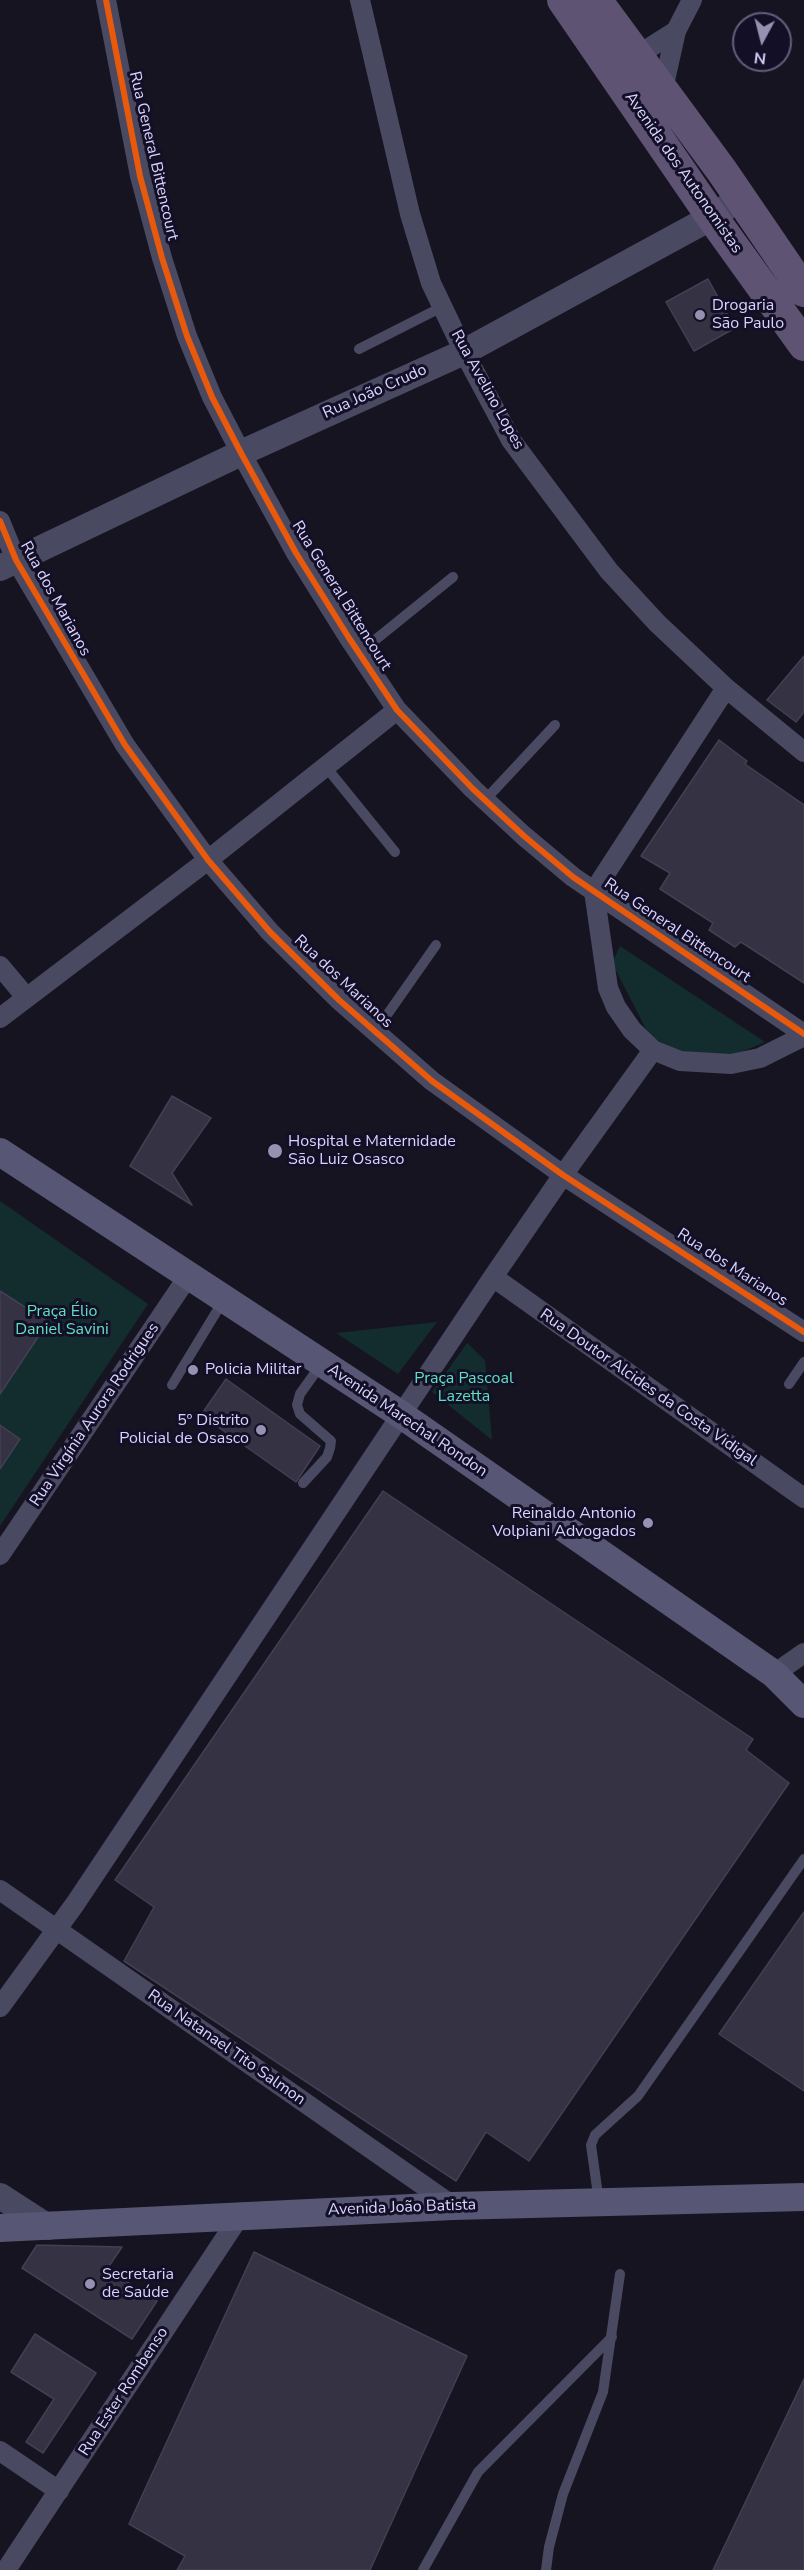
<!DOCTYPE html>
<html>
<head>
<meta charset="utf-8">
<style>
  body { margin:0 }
  #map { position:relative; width:804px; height:2570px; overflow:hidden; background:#161421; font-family:"Nunito Sans",sans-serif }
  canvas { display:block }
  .north { position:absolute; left:732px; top:12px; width:60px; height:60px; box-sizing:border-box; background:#130f26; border:2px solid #625e7d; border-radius:50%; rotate:187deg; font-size:16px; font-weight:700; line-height:24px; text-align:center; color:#d9d4ff }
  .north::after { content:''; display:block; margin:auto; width:21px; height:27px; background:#9591b1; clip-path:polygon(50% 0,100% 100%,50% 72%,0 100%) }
</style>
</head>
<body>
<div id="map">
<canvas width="804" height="2570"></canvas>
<div class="north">N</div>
</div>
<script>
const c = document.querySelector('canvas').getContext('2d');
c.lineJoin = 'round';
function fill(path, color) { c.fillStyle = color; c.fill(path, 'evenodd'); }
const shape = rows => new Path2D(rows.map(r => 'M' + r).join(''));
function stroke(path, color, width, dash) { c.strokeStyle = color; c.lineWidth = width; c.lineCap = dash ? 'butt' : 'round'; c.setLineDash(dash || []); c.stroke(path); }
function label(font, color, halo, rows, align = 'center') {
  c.font = font + ' "Nunito Sans",sans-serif'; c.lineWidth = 6; c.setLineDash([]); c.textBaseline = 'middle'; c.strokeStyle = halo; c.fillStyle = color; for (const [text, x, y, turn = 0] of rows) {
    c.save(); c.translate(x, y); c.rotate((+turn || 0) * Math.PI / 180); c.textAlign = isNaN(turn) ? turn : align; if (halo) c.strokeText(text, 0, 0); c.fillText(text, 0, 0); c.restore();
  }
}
fill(shape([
  [620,946,765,1042,727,1058,683,1053,657,1040,647,1031,612,963],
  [0,1201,148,1304,0,1526],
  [437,1322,398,1374,336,1333],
  [467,1343,485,1360,492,1440,432,1392]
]), '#132c2d');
const building = shape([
  [708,279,735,328,694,351,666,302,708,279],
  [804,656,804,712,796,722,767,700,804,656],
  [719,740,747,761,745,764,804,805,804,983,741,942,735,947,709,930,713,923,660,889,670,873,641,856,719,740],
  [172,1096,211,1118,172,1173,192,1205,130,1166,172,1096],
  [0,1291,48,1322,0,1394,0,1291],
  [226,1379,320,1446,296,1482,201,1415,226,1379],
  [0,1425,20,1439,0,1469,0,1425],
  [383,1491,753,1739,746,1750,789,1783,529,2161,486,2132,456,2181,124,1961,154,1907,115,1880,383,1491],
  [804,1912,804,2091,719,2034,804,1912],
  [37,2245,122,2247,107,2269,157,2301,132,2339,22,2268,37,2245],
  [254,2252,467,2356,370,2570,177,2570,185,2556,129,2524,254,2252],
  [35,2334,96,2373,43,2453,26,2442,54,2399,11,2372,35,2334],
  [804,2379,804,2570,713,2570,804,2379]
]);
fill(building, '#343243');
stroke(building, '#433f54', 1.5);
stroke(shape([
  [359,349,442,307],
  [359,653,453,577],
  [326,767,395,852],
  [485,800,555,725],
  [375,1032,436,945],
  [789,1384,804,1362],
  [172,1385,223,1301],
  [303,1483,327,1457,330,1448,331,1441,300,1414,297,1405,300,1394,322,1363],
  [599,2202,591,2145,595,2135,638,2096,804,1859],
  [423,2570,478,2472,612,2337],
  [546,2570,549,2547,563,2494,603,2392,620,2274]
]), '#4a4962', 10);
stroke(shape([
  [106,0,140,176,162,258,187,336,212,397,241,453,296,553,349,638,397,710,473,789,524,836,573,877,804,1034],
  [360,0,410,214,431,283,464,352,511,440,609,571,657,623,726,688,804,752],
  [638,55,676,31],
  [663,89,676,31,692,0],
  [0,521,16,560,125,745,208,860,270,932,339,1000,432,1081,563,1175,804,1332],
  [726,688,594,891,608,988,616,1007,632,1030,653,1050,680,1061,731,1064,760,1058,804,1036],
  [0,966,26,997],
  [0,1018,208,860,397,710],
  [493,1277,804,1498],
  [0,1555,189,1275],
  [774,1674,804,1653],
  [0,1890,453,2206],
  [0,2007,75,1904,493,1277,563,1175,653,1050],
  [0,2451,59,2491],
  [6,2570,241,2214]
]), '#4a4962', 20);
stroke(shape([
  [0,568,241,453,464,352,712,217,740,198],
  [0,2196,48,2227]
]), '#4a4962', 26);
stroke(shape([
  [0,1152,400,1414,774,1674,804,1704],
  [0,2228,453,2206,804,2197]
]), '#575674', 28);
stroke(shape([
  [563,0,712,217,804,345],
  [596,0,722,171,804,291]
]), '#5e5373', 32);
stroke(shape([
  [106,0,140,176,162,258,187,336,212,397,241,453,296,553,349,638,397,710,473,789,524,836,573,877,804,1034],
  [0,521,16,560,125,745,208,860,270,932,339,1000,432,1081,563,1175,804,1332]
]), '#e8590c', 6);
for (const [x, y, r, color] of [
  [700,315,6,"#9591b1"],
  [275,1151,8,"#9591b1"],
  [193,1370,6,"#9591b1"],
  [261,1430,6,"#9591b1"],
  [648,1523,6,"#9591b1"],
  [90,2284,6,"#9591b1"]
]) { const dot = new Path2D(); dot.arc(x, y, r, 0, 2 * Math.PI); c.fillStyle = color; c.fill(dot); stroke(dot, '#130f26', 2); }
label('16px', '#d9d4ff', '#130f26', [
  ["Rua General Bittencourt",153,156,77],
  ["Avenida dos Autonomistas",683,173,55],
  ["Rua Avelino Lopes",487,390,61],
  ["Rua João Crudo",375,392,-24],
  ["Rua General Bittencourt",341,596,58],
  ["Rua dos Marianos",55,599,61],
  ["Rua General Bittencourt",677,931,34],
  ["Rua dos Marianos",343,982,43],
  ["Rua dos Marianos",732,1268,33],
  ["Rua Doutor Alcides da Costa Vidigal",648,1388,35],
  ["Rua Virgínia Aurora Rodrigues",95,1415,-56],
  ["Avenida Marechal Rondon",407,1421,34],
  ["Rua Natanael Tito Salmon",226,2048,35],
  ["Avenida João Batista",402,2208,-2],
  ["Rua Ester Rombenso",124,2392,-57]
]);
label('16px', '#d9d4ff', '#130f26', [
  ["Drogaria",712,306],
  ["São Paulo",712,324],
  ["Hospital e Maternidade",288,1142],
  ["São Luiz Osasco",288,1160],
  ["Policia Militar",205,1370],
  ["5º Distrito",249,1421,"right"],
  ["Policial de Osasco",249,1439,"right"],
  ["Reinaldo Antonio",636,1514,"right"],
  ["Volpiani Advogados",636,1532,"right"],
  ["Secretaria",102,2275],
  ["de Saúde",102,2293]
], 'left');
label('16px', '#5fe0c0', '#130f26', [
  ["Praça Élio",62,1312],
  ["Daniel Savini",62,1330],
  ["Praça Pascoal",464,1379],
  ["Lazetta",464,1397]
]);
</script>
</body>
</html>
